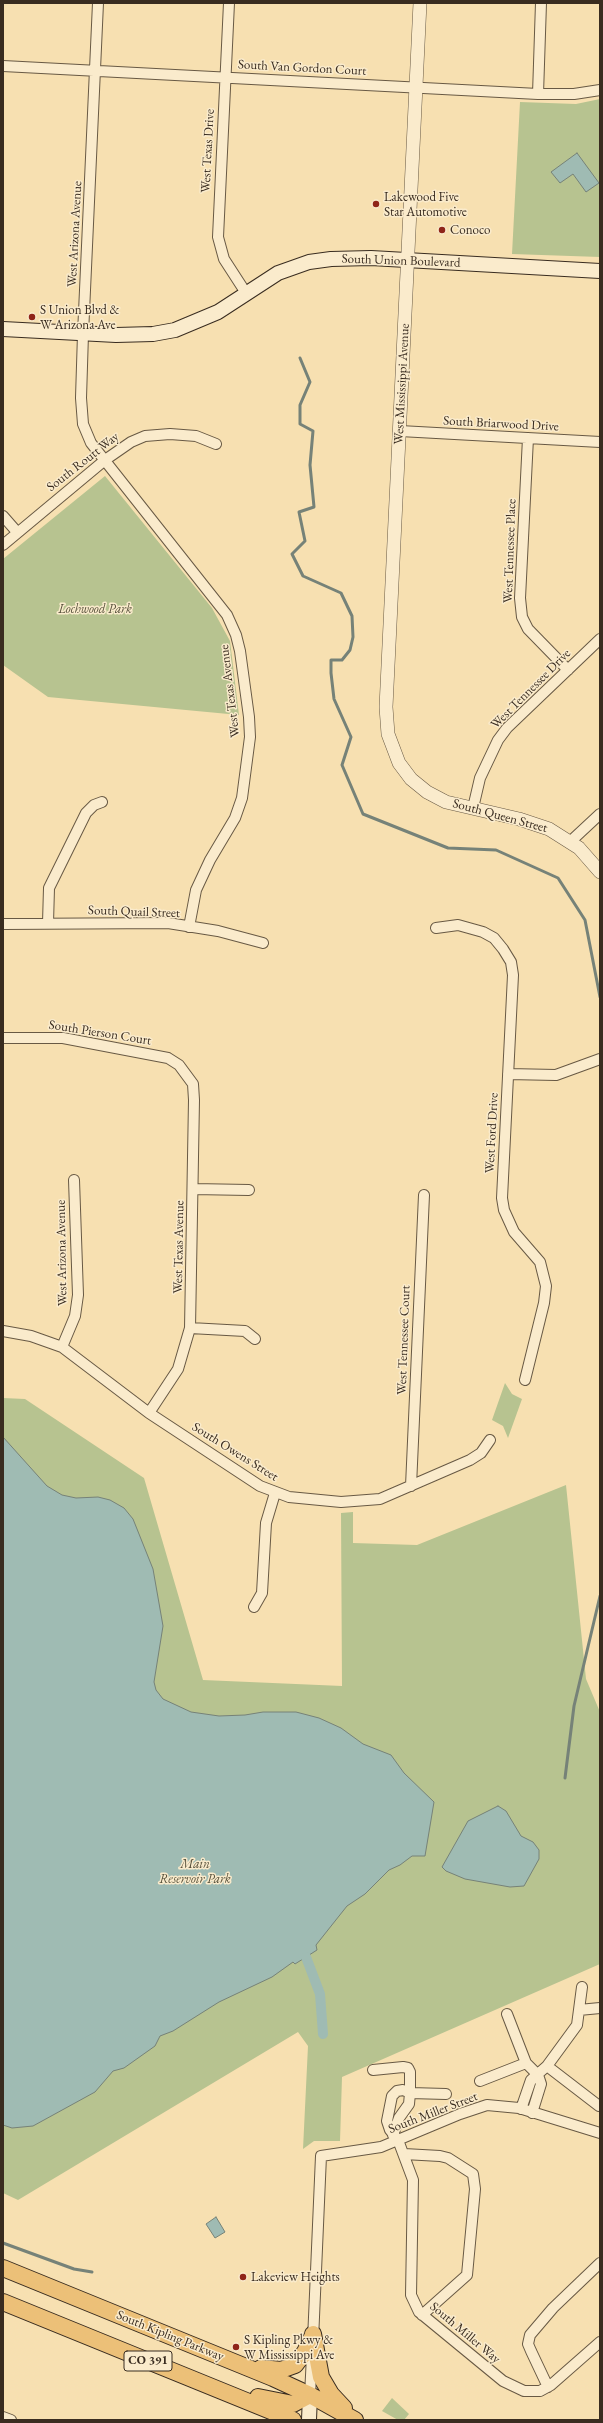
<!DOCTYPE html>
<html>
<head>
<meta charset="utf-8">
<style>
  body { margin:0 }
  #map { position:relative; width:603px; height:2423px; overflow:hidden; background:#f7e0b1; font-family:"EB Garamond",serif }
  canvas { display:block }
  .frame { position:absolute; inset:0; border:4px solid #392c20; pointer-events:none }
</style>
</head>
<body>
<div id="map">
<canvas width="603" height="2423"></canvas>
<div class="frame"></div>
</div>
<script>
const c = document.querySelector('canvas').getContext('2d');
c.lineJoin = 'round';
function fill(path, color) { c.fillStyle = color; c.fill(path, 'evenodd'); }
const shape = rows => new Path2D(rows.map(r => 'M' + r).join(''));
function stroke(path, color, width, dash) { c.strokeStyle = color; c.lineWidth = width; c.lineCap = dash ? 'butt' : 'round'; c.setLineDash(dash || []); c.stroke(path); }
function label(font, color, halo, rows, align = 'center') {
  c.font = font + ' "EB Garamond",serif'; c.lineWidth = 3; c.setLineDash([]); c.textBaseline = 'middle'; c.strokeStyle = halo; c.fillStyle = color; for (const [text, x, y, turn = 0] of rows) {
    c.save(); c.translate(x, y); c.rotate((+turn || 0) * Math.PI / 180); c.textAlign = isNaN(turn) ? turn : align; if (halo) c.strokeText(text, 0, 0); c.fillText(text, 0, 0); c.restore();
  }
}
fill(shape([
  [600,99,600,257,512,254,520,102,576,104],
  [105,476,212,608,230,641,239,715,48,697,3,665,3,559],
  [505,1383,512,1394,522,1399,508,1438,503,1426,492,1420],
  [3,1398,25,1399,144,1478,203,1680,342,1686,341,1513,353,1512,353,1543,417,1545,566,1485,586,1679,600,1712,600,1964,342,2077,340,2141,314,2141,303,2149,308,2046,298,2032,18,2200,3,2193],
  [392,2398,409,2414,404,2420,398,2420,382,2411]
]), '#b7c390');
const water = shape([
  [577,153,599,183,586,192,573,174,560,183,551,172,577,153],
  [3,1437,47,1486,62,1495,76,1498,98,1497,110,1500,124,1508,133,1519,153,1569,163,1626,154,1682,156,1690,163,1699,191,1712,219,1716,245,1715,263,1712,296,1712,319,1718,341,1728,363,1744,391,1755,404,1773,434,1802,425,1856,412,1856,400,1865,389,1870,365,1894,347,1906,316,1945,317,1950,295,1964,293,1962,272,1977,219,2002,173,2031,160,2036,155,2046,124,2068,113,2071,95,2092,33,2126,12,2128,3,2125,3,1437],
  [498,1806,506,1811,521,1836,533,1842,539,1850,539,1859,524,1886,510,1887,465,1879,446,1871,442,1867,468,1821,498,1806],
  [216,2217,225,2232,215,2238,206,2224,216,2217]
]);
fill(water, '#9fbbb3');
stroke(water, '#768278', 1);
stroke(shape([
  [300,358,310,382,300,405,300,424,313,431,310,465,314,507,299,512,305,541,292,554,303,576,341,593,352,616,353,637,350,650,342,660,331,660,331,673,334,699,351,737,342,765,363,814,448,848,496,850,558,878,585,920,600,997],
  [565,1778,574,1706,600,1596],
  [3,2243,74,2269,92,2272]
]), '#768278', 3);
stroke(shape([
  [306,1957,320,1994,323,2034]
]), '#9fbbb3', 10);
const minor = shape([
  [98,3,83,334,81,398,83,424,91,443,227,615,236,635,240,651,249,717,250,737,242,798,235,818,210,860,196,890,189,927],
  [229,3,218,237,224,259,246,293],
  [3,66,538,94,574,94,600,90],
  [538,94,541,3],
  [400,431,600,442],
  [528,438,520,598,522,617,528,629,568,670],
  [3,516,17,532],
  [3,545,105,460,131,442,145,436,170,434,196,436,216,444],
  [473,808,480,778,498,740,507,728,600,639],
  [571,841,600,814],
  [48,923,49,888,86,813,94,805,102,802],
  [3,924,168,923,218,931,263,943],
  [436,928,458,925,483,932,494,938,503,949,511,962,513,975,502,1198,504,1210,514,1232,540,1262,546,1286,544,1303,525,1380],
  [3,1038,63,1038,168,1058,179,1065,193,1084,194,1100,190,1328,178,1369,149,1413],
  [508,1074,556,1075,600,1059],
  [193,1189,249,1190],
  [190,1328,245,1331,255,1339],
  [3,1331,31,1336,62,1347,149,1413,260,1486,289,1497,341,1502,380,1499,470,1460,481,1453,490,1440],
  [62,1347,75,1316,78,1295,74,1180],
  [411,1486,424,1195],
  [254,1607,262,1593,266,1523,275,1493],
  [579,2010,600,2008],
  [507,2014,526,2063],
  [547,2066,599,2106],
  [373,2070,403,2067,408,2068,410,2072,410,2093,403,2090,397,2091,392,2096,387,2121,390,2130,398,2140,413,2180,411,2295,419,2312,503,2381,524,2391,540,2391,551,2385,600,2342],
  [480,2081,526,2063,538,2075,541,2084,532,2113],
  [521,2109,531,2080,547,2066,577,2025,582,1987],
  [393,2135,399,2118,409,2104,410,2093,446,2094],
  [404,2154,440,2156,448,2158,473,2174,475,2189,467,2275,422,2315],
  [313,2340,321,2156,381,2147,460,2114,487,2105,519,2108,600,2133],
  [548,2387,531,2351,528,2344,530,2335,553,2308,600,2263],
  [310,2395,312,2356],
  [3,2417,11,2420]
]);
const tertiary = shape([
  [420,3,386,707,388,734,399,763,411,779,427,792,446,802,519,819,549,829,579,848,600,872]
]);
const secondary = shape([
  [3,329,116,335,153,334,175,330,218,312,278,273,309,262,331,259,371,258,600,271],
  [309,2420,310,2395]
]);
const primary = shape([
  [3,2268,273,2378,310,2395,355,2420],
  [3,2302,293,2420],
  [313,2334,321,2377,331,2394,344,2408],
  [261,2368,281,2370,295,2365,305,2352,313,2335],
  [258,2397,293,2404,310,2395]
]);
stroke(minor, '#685944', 12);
stroke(tertiary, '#685944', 14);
stroke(secondary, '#392c20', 16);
stroke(primary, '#392c20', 18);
stroke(minor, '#faebcc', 10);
stroke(tertiary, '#faebcc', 13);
stroke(secondary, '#faebcc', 14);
stroke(primary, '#ecc078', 16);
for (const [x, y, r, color] of [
  [376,204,4,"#8f2418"],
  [442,230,4,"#8f2418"],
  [32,317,4,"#8f2418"],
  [243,2277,4,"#8f2418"],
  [236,2347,4,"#8f2418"]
]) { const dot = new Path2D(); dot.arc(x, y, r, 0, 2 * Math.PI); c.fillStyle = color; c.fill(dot); stroke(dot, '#faebcc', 1.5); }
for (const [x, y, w] of [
  [148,2361,48]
]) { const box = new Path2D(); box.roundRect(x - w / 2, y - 10, w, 20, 3); c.fillStyle = '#faebcc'; c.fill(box); stroke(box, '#392c20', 1); }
label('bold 12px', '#392c20', null, [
  ["CO 391",148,2361]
]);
label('13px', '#392c20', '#faebcc', [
  ["South Van Gordon Court",302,68,3],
  ["West Texas Drive",208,151,-87],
  ["West Arizona Avenue",75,234,-87],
  ["South Union Boulevard",401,261,2],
  ["West Mississippi Avenue",402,384,-87],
  ["South Briarwood Drive",501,424,3],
  ["South Routt Way",83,462,-38],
  ["West Tennessee Place",510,551,-88],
  ["West Tennessee Drive",531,689,-45],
  ["West Texas Avenue",230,691,-97],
  ["South Queen Street",500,816,15],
  ["South Quail Street",134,912,2],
  ["South Pierson Court",100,1033,9],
  ["West Ford Drive",492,1133,-87],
  ["West Texas Avenue",179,1247,-89],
  ["West Arizona Avenue",62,1253,-91],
  ["West Tennessee Court",404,1340,-88],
  ["South Owens Street",235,1452,32],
  ["South Miller Street",433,2113,-21],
  ["South Miller Way",465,2333,40],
  ["South Kipling Parkway",170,2336,22]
]);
label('13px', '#392c20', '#faebcc', [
  ["Lakewood Five",384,197],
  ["Star Automotive",384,212],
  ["Conoco",450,230],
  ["S Union Blvd &",40,310],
  ["W Arizona Ave",40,325],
  ["Lakeview Heights",251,2277],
  ["S Kipling Pkwy &",244,2340],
  ["W Mississippi Ave",244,2355]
], 'left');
label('italic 13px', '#58523c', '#faebcc', [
  ["Lochwood Park",95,609],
  ["Main",195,1864],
  ["Reservoir Park",195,1879]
]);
</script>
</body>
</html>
